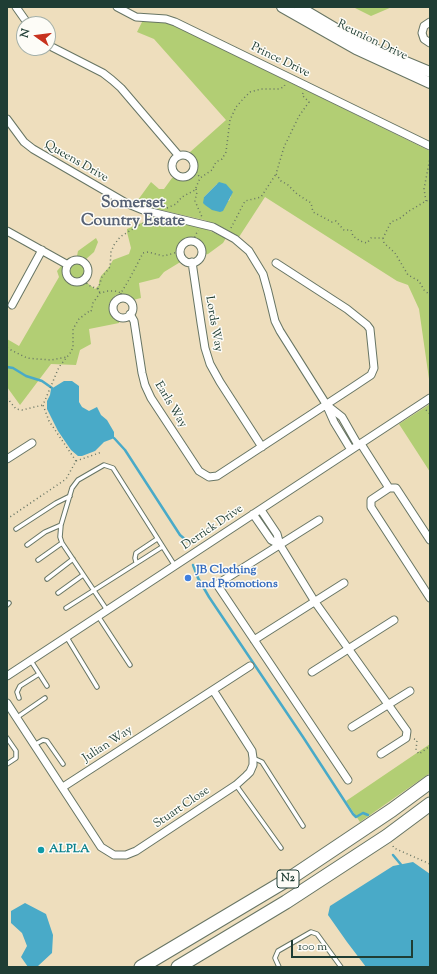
<!DOCTYPE html>
<html>
<head>
<meta charset="utf-8">
<style>
  body { margin:0 }
  #map { position:relative; width:437px; height:974px; overflow:hidden; background:#eedebd; font-family:"Sorts Mill Goudy",serif }
  canvas { display:block }
  .frame { position:absolute; inset:0; border:8px solid #1f3d34; pointer-events:none }
  .north { position:absolute; left:16px; top:16px; width:40px; height:40px; box-sizing:border-box; background:#fdfcf7; border:1px solid #a4b0a9; border-radius:50%; rotate:284deg; font-size:11px; font-weight:700; line-height:16px; text-align:center; color:#1f3d34 }
  .north::after { content:''; display:block; margin:auto; width:14px; height:18px; background:#c8321e; clip-path:polygon(50% 0,100% 100%,50% 72%,0 100%) }
  .scale { position:absolute; left:291px; top:940px; width:122px; height:18px; box-sizing:border-box; border:2px solid #1f3d34; border-top:0; padding-left:5px; font-size:12px; line-height:14px; white-space:nowrap; color:#1f3d34; -webkit-text-stroke:3px #fdfcf7; paint-order:stroke }
</style>
</head>
<body>
<div id="map">
<canvas width="437" height="974"></canvas>
<div class="frame"></div>
<div class="north">N</div>
<div class="scale">100 m</div>
</div>
<script>
const c = document.querySelector('canvas').getContext('2d');
c.lineJoin = 'round';
function fill(path, color) { c.fillStyle = color; c.fill(path, 'evenodd'); }
const shape = rows => new Path2D(rows.map(r => 'M' + r).join(''));
function stroke(path, color, width, dash) { c.strokeStyle = color; c.lineWidth = width; c.lineCap = dash ? 'butt' : 'round'; c.setLineDash(dash || []); c.stroke(path); }
function label(font, color, halo, rows, align = 'center') {
  c.font = font + ' "Sorts Mill Goudy",serif'; c.lineWidth = 3; c.setLineDash([]); c.textBaseline = 'middle'; c.strokeStyle = halo; c.fillStyle = color; for (const [text, x, y, turn = 0] of rows) {
    c.save(); c.translate(x, y); c.rotate((+turn || 0) * Math.PI / 180); c.textAlign = isNaN(turn) ? turn : align; if (halo) c.strokeText(text, 0, 0); c.fillText(text, 0, 0); c.restore();
  }
}
fill(shape([
  [353,7,392,7,371,16],
  [143,20,171,24,430,151,430,386,419,309,408,285,397,281,265,197,239,237,220,226,204,220,135,204,151,182,159,189,164,189,172,178,176,177,182,179,189,178,192,176,196,170,196,163,189,153,226,120,154,39,137,32],
  [217,184,231,196,229,201,204,197],
  [146,215,201,227,226,238,223,243,208,254,204,255,204,247,199,241,191,239,187,239,181,244,178,251,180,258,182,261,164,272,159,278,139,283,141,298,133,300,127,295,123,294,116,295,113,298,109,304,109,309,112,316,119,320,119,323,89,329,91,344,80,350,76,365,51,364,20,405,7,387,7,339,19,346,59,277,57,271,68,258,77,256,78,251,96,238,98,242,94,252,85,260,89,265,90,272,90,275,86,282,95,289,99,285,99,281,101,276,109,267,113,260,129,254,131,248,127,232,127,229,146,221],
  [430,404,430,472,399,424],
  [430,744,430,773,360,822,346,801]
]), '#b2ce74');
fill(shape([
  [219,182,226,184,233,192,223,211,220,212,212,210,205,205,203,203,204,197],
  [64,381,72,381,79,386,79,402,82,407,89,411,97,407,101,415,107,420,114,432,114,438,112,439,104,442,95,451,82,456,78,456,71,450,58,431,47,409,47,401,50,395,51,389],
  [413,862,430,874,430,967,366,967,347,942,328,915,330,906,393,866],
  [25,903,46,914,53,935,52,953,38,966,28,967,21,957,27,946,22,933,11,923,11,911]
]), '#49aac8');
stroke(shape([
  [7,367,13,368,26,376,42,381,52,388],
  [114,438,125,450,180,535,187,541],
  [193,565,198,578,209,597,303,737,353,814,356,817,363,813,368,815],
  [393,855,403,867]
]), '#49aac8', 2.5);
const lane = shape([
  [16,529,56,503,70,496],
  [27,545,45,532,61,525],
  [38,560,62,543],
  [136,562,135,558,136,553,157,539],
  [47,579,73,559],
  [58,593,83,575],
  [7,605,9,603],
  [66,608,162,547],
  [107,610,62,543,60,537,61,525,72,488,78,480,104,465,113,468,175,566],
  [98,616,130,665],
  [66,636,97,687],
  [31,661,47,686],
  [19,698,17,692,20,686,39,674],
  [16,718,45,698],
  [7,738,16,751,16,758,7,764],
  [34,745,43,740,47,741,63,764],
  [253,758,262,762,303,826],
  [236,785,281,848],
  [279,967,275,958,278,951,311,932,317,934,341,967]
]);
const street = shape([
  [16,7,28,24],
  [117,7,136,17,166,19,175,22,430,146],
  [430,22,424,26,422,33,424,39,430,43],
  [48,45,103,73,112,80,121,88,179,156],
  [7,119,24,142,33,149,126,203,143,210,213,227,235,239,249,251,263,274,268,292,275,321,280,331,326,404,334,422,351,450],
  '172 166a11 11 0 1 1 22 0a11 11 0 1 1-22 0Z',
  [7,231,68,265],
  '180 252a11 11 0 1 1 22 0a11 11 0 1 1-22 0Z',
  '66 271a11 11 0 1 1 22 0a11 11 0 1 1-22 0Z',
  [192,262,201,323,205,348,210,364,220,382,262,447],
  '113 308a10 10 0 1 1 20 0a10 10 0 1 1-20 0Z',
  [12,305,42,250],
  [130,314,134,321,142,373,145,385,151,398,199,471,209,477,217,476,353,387,371,375,374,368,370,329,367,325,347,309,276,263],
  [328,406,342,417,358,445],
  [361,444,389,488],
  [7,459,32,443],
  [261,510,277,534,280,545,315,602,407,731,406,738,381,754],
  [253,514,271,540,280,545],
  [319,520,219,583,218,586,348,780],
  [430,540,396,488,389,488,371,500,371,507,430,598],
  [254,640,344,583],
  [312,672,394,620],
  [7,676,430,398],
  [7,703,101,847,114,855,126,855,136,851,236,785,246,776,250,772,253,765,253,758,252,751,213,690],
  [352,727,410,691],
  [63,787,250,666]
]);
const secondary = shape([
  [282,7,356,49,430,83],
  [299,7,358,42,430,72]
]);
const highway = shape([
  [141,967,292,877,392,810,430,782],
  [178,967,286,902,387,836,430,804]
]);
stroke(lane, '#677564', 5.5);
stroke(street, '#677564', 9);
stroke(secondary, '#677564', 12);
stroke(highway, '#677564', 15);
stroke(shape([
  [303,93,302,95,309,102,299,116,284,147,276,174,281,181,288,185,297,194,311,203,313,212,332,222,336,221,344,230,351,230,353,236,360,241,367,243,371,238,383,238,391,222,399,219,409,211,426,201,430,200],
  [193,170,196,171,200,178],
  [196,189,197,192,195,201,202,217],
  [426,201,424,189,430,158],
  [167,208,176,204,182,197,195,190,200,178,212,170,216,162,222,159,226,152,230,120,236,107,243,99,250,92,261,89,278,89,284,87,285,84],
  [231,228,245,201,261,197,276,174],
  [383,238,384,243,395,253,408,275,419,281,424,290,430,295],
  [193,241,198,230],
  [84,280,88,285,98,289,100,293],
  [98,289,102,277,110,267,111,252,114,245,120,237,139,225,153,220],
  [121,293,121,297],
  [7,348,27,358,37,359,51,360,67,357],
  [7,398,16,409,22,410,43,405],
  [426,410,430,414],
  [76,461,49,421,43,405,59,367,71,352,73,347,73,329,79,319,88,312,91,312,93,303,100,293,108,291,115,291,121,293,130,278,143,253,148,252,164,256,181,251],
  [7,519,66,479,76,461,102,452],
  [414,739,417,740,416,750,419,754,430,746],
  [393,846,394,848,430,864]
]), '#677564', 1.5, [1, 3]);
stroke(lane, '#fff', 3.5);
stroke(street, '#fff', 7);
stroke(secondary, '#fff', 10);
stroke(highway, '#fff', 13);
for (const [x, y, r, color] of [
  [188,578,4,"#3f7fe0"],
  [41,850,4,"#0f9aa8"]
]) { const dot = new Path2D(); dot.arc(x, y, r, 0, 2 * Math.PI); c.fillStyle = color; c.fill(dot); stroke(dot, '#fdfcf7', 1.5); }
for (const [x, y, w] of [
  [288,879,22]
]) { const box = new Path2D(); box.roundRect(x - w / 2, y - 9, w, 18, 3); c.fillStyle = '#fdfcf7'; c.fill(box); stroke(box, '#1f3d34', 1); }
label('bold 11px', '#1f3d34', null, [
  ["N2",288,879]
]);
label('12px', '#1f3d34', '#fdfcf7', [
  ["Reunion Drive",372,41,26],
  ["Prince Drive",280,61,26],
  ["Queens Drive",76,162,30],
  ["Lords Way",213,324,80],
  ["Earls Way",170,405,59],
  ["Derrick Drive",213,528,-34],
  ["Julian Way",108,745,-33],
  ["Stuart Close",182,808,-34]
]);
label('bold 12px', '#366cbe', '#fdfcf7', [
  ["JB Clothing",196,571],
  ["and Promotions",196,585]
], 'left');
label('bold 12px', '#0d838f', '#fdfcf7', [
  ["ALPLA",49,850]
], 'left');
label('bold 16px', '#566174', '#fdfcf7', [
  ["Somerset",133,204],
  ["Country Estate",133,222]
]);
</script>
</body>
</html>
